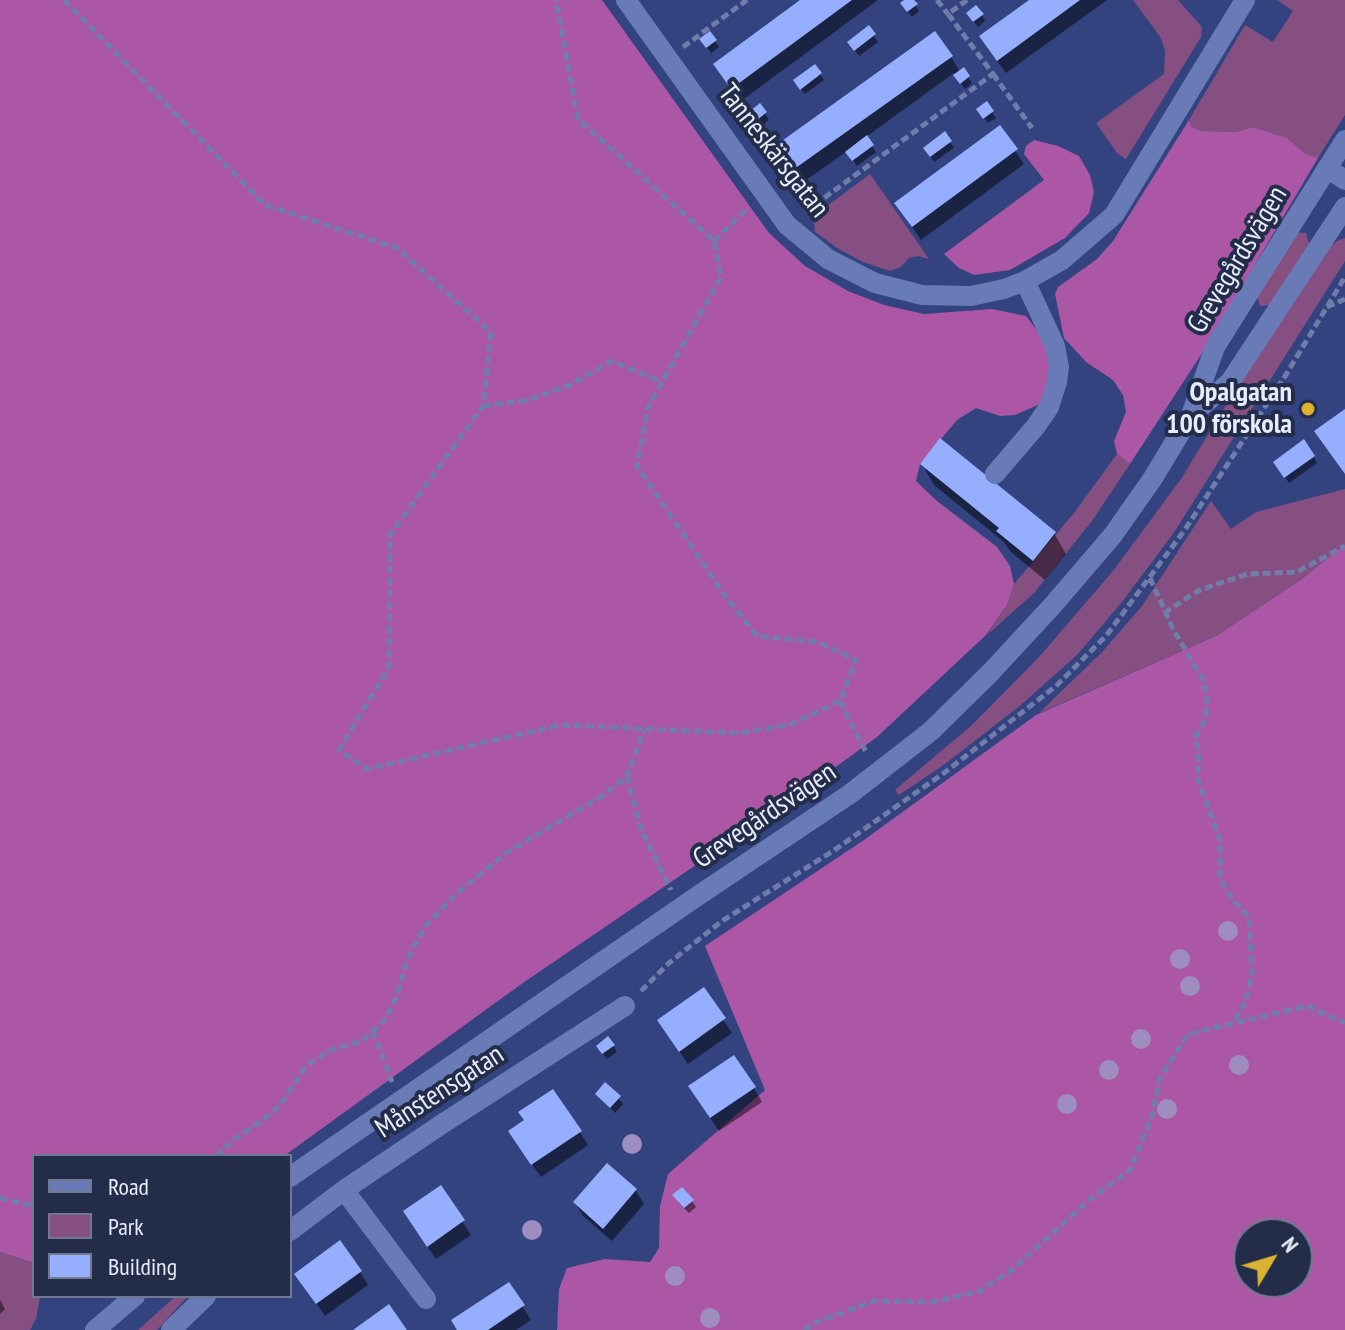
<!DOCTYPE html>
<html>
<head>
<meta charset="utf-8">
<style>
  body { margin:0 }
  #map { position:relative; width:1345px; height:1330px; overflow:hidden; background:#32437f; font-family:"PT Sans Narrow",sans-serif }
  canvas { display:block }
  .legend { position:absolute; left:32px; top:1154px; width:260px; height:144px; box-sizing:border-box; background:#232c48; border:2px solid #717990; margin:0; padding:10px 14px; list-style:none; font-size:24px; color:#e7ecfb }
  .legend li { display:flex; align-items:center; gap:16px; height:40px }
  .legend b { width:40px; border:2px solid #717990 }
  .north { position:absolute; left:1233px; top:1218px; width:80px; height:80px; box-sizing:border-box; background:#232c48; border:2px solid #717990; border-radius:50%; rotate:52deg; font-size:22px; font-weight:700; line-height:32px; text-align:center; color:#e7ecfb }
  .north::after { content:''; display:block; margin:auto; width:28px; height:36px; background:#dcb233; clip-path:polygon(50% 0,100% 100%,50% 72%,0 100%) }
</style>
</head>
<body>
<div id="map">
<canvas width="1345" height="1330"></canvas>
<ul class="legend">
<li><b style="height:10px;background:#687bb6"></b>Road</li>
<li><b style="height:22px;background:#864f82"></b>Park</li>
<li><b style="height:22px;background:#95affe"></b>Building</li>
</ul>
<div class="north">N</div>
</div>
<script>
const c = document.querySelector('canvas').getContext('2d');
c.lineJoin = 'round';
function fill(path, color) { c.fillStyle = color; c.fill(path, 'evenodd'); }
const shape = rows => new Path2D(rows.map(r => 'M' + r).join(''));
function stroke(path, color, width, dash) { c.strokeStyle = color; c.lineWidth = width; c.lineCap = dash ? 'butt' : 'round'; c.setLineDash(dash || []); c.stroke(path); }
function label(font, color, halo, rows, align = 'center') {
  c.font = font + ' "PT Sans Narrow",sans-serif'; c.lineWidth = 8; c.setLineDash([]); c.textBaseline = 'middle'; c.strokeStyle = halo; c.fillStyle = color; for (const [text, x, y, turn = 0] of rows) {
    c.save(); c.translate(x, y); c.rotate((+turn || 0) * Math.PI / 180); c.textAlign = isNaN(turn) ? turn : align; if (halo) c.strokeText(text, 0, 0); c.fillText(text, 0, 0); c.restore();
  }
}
fill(shape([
  [1133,0,1178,0,1202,27,1201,37,1126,159,1117,153,1096,123,1164,74,1165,51,1161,38],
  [1277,0,1345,0,1345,115,1318,158,1306,154,1287,138,1253,127,1236,132,1201,131,1191,126,1189,120,1245,25,1273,42,1293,11],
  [870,174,929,259,918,256,909,258,901,267,890,271,863,262,837,248,815,232,814,222,819,212],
  [1295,232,1306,233,1310,246,1272,305,1260,306,1256,293],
  [1345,238,1345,261,1173,534,1122,602,1077,655,1021,705,945,764,899,795,895,790,972,725,1039,657,1113,571,1181,479,1315,259,1337,241],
  [1117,454,1130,464,1092,521,1034,593,987,635,1007,605,1014,584,1074,513],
  [1345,489,1345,544,1302,579,1216,636,1039,713,1102,652,1142,606,1211,501,1231,529,1256,512],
  [0,1252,34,1263,34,1296,40,1296,36,1319,30,1330,0,1330],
  [176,1296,188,1296,157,1330,138,1330]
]), '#864f82');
fill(shape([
  [0,0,602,0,769,233,805,266,848,291,884,305,924,314,992,309,1026,316,1044,339,1051,373,1040,404,1015,415,1000,416,976,408,957,420,920,464,916,481,937,501,997,547,1010,566,1014,584,1007,605,986,635,877,737,775,811,520,985,284,1156,34,1156,34,1263,0,1252],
  [1189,120,1191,126,1201,131,1236,132,1253,127,1287,138,1306,154,1318,158,1208,344,1130,464,1117,454,1114,441,1126,412,1123,395,1113,380,1086,362,1064,338,1055,294,1058,287,1097,259,1113,241],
  [1034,140,1058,146,1079,156,1090,175,1094,192,1089,213,1065,238,1010,270,974,275,959,268,944,254,1044,180,1024,154,1026,146],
  [1345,544,1345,1330,557,1330,559,1289,567,1268,605,1259,650,1262,659,1248,660,1206,668,1174,765,1090,705,946,864,840,1036,715,1216,636,1302,579],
  [1249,1234,1297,1234,1297,1282,1249,1282]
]), '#ab57a6');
fill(shape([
  [804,0,878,0,741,101,724,78],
  [908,0,912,0,919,11,912,17,906,10],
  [1032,0,1107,0,1006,73,989,50],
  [982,15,985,21,978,27,972,19],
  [868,28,878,42,859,56,853,48],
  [710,34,719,47,711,53,706,46],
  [951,57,960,72,963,70,972,83,965,89,954,73,866,137,876,152,857,166,847,151,799,185,782,162],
  [820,74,824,80,805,94,799,87],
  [760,106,769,120,762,125,756,118],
  [992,112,996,118,988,123,983,116],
  [1000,128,1024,164,921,240,896,204],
  [950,142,954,148,934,162,929,154],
  [1314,457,1317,463,1289,483,1279,468],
  [922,464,1054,533,1066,554,1045,580,1011,552,1004,542,934,485],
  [703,990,732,1033,688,1064,667,1034],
  [613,1046,617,1052,607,1059,602,1052],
  [606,1085,623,1104,615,1113,597,1094],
  [754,1088,762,1102,719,1131,698,1100],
  [580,1132,588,1145,541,1177,518,1145],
  [608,1166,636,1191,644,1204,612,1241,583,1216,575,1202],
  [440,1188,471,1235,436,1259,413,1226],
  [692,1201,696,1207,689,1213,678,1202],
  [360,1272,368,1285,325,1316,296,1274],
  [508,1284,531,1320,516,1330,459,1330],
  [0,1300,5,1309,0,1314]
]), '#0007');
fill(shape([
  [800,0,852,0,731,89,713,64],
  [904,0,914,0,918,4,907,12,900,3],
  [1029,0,1080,0,997,61,979,36],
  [976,5,984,14,973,22,966,13],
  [869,25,876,34,854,51,847,42],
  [710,31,717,40,706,48,699,39],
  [935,31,953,56,790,172,772,148],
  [815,64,822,73,800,90,793,80],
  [964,67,970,76,960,84,953,75],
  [987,101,994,111,983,119,976,109],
  [760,103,767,112,757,120,750,111],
  [1000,125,1018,149,912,227,894,203],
  [945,131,952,141,930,157,923,148],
  [867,135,874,145,852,161,845,152],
  [1345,409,1345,474,1314,431],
  [940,438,1056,532,1033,561,996,531,999,528,920,464],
  [1304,439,1315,456,1284,478,1273,462],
  [704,987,726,1018,679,1052,657,1020],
  [608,1036,615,1045,602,1054,596,1046],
  [734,1055,756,1087,710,1118,688,1086],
  [605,1082,621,1096,610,1108,595,1094],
  [553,1089,582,1131,531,1165,508,1131,524,1120,518,1112],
  [607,1163,637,1189,603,1229,573,1202],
  [441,1185,465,1220,427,1247,403,1211],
  [682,1187,694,1200,684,1208,672,1195],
  [340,1240,362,1271,316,1304,294,1274],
  [509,1282,525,1305,488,1330,457,1330,451,1320],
  [389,1304,407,1330,353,1330]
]), '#95affe');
stroke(shape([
  [64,0,265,205,397,248,491,332,483,406,390,535,389,667,339,750,367,769,561,725,738,733,789,725,840,701,856,660,818,642,757,636,723,593,637,466,648,407,721,277,714,241,578,119,556,0],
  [937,0,948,14],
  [683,47,747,0],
  [993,74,1032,128],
  [805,212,993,74,948,14,967,0],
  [714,241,748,208],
  [1327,307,1345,299],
  [483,406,528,400,570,385,612,361,662,382],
  [1150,578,1173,629,1203,680,1207,699,1206,717,1196,736,1199,760,1197,777,1220,840,1220,879,1232,899,1249,917,1252,974,1246,1001,1234,1021],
  [1164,613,1198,591,1220,583,1248,574,1297,572,1345,546],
  [840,701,867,754],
  [627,776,641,829,671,890],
  [641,991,669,963,722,921,833,851,944,773,1056,686,1106,636,1184,531,1287,373,1345,277],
  [373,1031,392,1082],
  [216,1156,237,1137,263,1120,281,1104,306,1066,330,1050,362,1041,384,1021,397,996,407,959,426,925,456,894,506,853,602,796,627,776,644,730],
  [0,1198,34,1206],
  [804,1330,817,1322,874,1301,932,1302,980,1291,1013,1269,1089,1200,1130,1170,1152,1116,1160,1078,1188,1034,1307,1006,1345,1023]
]), '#707daa', 5, [8, 4]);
stroke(shape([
  [626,0,787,225,828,259,875,283,922,295,971,296,1004,289,1025,281,1062,260,1114,215,1245,0],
  [1327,168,1345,180],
  [1191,415,1230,382,1345,207],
  [995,474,1036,426,1049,407,1057,382,1059,367,1055,346,1025,281],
  [290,1177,699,895,850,794,931,731,991,672,1053,605,1113,535,1153,478,1191,415,1215,347,1345,140],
  [344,1190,426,1299],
  [290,1231,344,1190,442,1124,625,1006],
  [95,1330,135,1296],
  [171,1330,206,1296]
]), '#687bb6', 20);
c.fillStyle = '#9e8dbe';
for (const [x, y] of [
  [1228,931],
  [1180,959],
  [1190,986],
  [1141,1039],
  [1239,1065],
  [1109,1070],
  [1067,1104],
  [1167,1109],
  [632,1144],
  [532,1230],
  [675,1276],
  [710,1318]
]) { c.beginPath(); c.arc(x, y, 10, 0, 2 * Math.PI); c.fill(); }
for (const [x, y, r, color] of [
  [1308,409,8,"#dcb233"]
]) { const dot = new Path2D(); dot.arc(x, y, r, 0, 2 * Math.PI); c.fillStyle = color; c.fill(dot); stroke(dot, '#232c48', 3); }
label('28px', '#e7ecfb', '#232c48', [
  ["Tanneskärsgatan",773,151,52],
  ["Grevegårdsvägen",1238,260,-59],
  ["Grevegårdsvägen",765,816,-34],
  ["Månstensgatan",440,1092,-33]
]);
label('bold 28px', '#e7ecfb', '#232c48', [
  ["Opalgatan",1292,393],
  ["100 förskola",1292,425]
], 'right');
</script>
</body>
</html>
